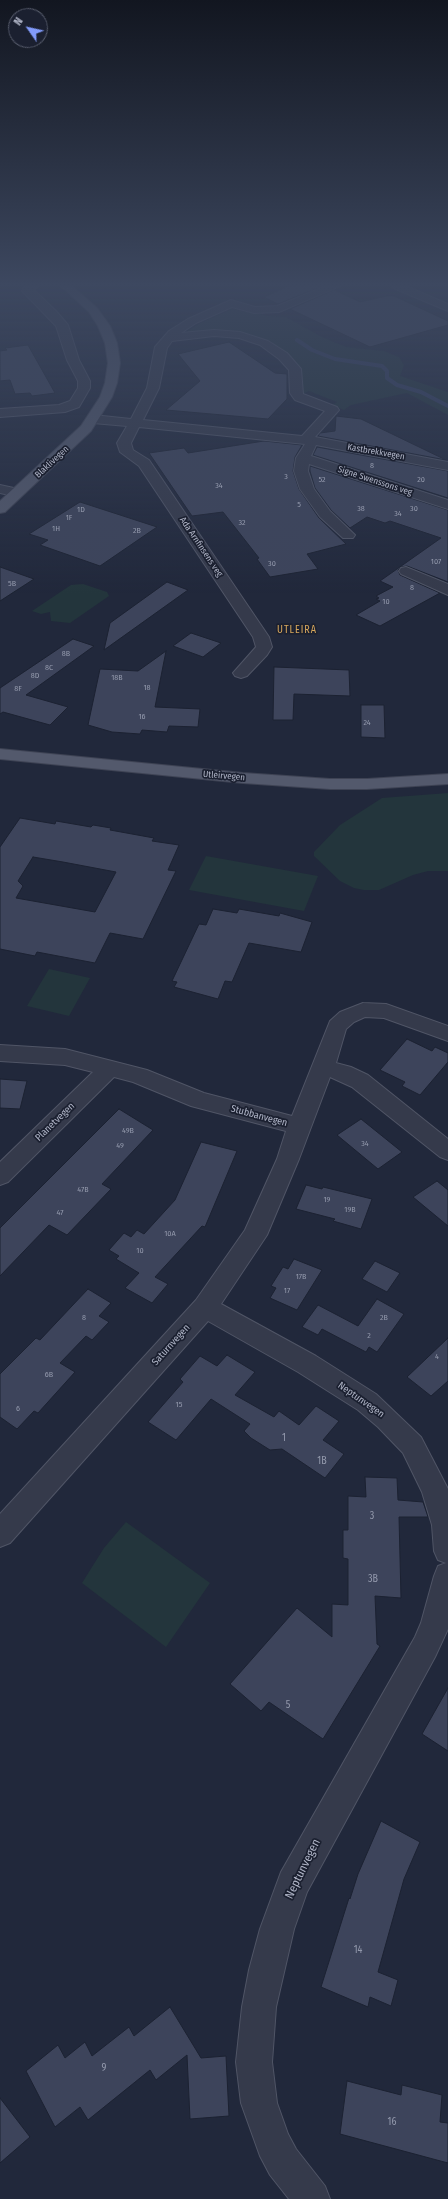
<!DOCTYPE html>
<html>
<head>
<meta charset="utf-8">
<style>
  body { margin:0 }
  #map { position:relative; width:448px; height:2199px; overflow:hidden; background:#21283b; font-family:"Fira Sans Condensed",sans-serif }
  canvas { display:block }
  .north { position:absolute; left:8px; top:8px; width:40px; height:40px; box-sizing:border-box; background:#1b2030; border:1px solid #575c6c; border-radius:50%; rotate:304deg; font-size:11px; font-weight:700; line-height:16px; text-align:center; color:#b0b5c7 }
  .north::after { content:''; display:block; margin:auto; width:14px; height:18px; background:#829bfb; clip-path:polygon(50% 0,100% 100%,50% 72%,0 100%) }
</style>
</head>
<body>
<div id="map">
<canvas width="448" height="2199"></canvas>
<div class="north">N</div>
</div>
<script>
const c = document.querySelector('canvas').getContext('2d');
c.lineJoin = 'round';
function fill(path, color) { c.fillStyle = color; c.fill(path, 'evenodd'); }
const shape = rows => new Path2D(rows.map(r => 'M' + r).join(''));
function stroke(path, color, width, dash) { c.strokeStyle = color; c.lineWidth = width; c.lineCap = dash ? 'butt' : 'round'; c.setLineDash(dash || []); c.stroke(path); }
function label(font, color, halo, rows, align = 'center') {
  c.font = font + ' "Fira Sans Condensed",sans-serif'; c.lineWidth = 3.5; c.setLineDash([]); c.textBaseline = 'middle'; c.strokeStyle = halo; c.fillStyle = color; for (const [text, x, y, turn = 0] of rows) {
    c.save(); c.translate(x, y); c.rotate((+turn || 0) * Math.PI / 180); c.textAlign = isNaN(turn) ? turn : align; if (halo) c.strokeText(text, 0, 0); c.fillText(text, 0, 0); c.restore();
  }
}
fill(shape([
  [232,309,270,316,286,317,322,337,346,347,384,351,399,357,404,365,400,376,448,392,448,415,407,393,351,405,344,410,332,405,337,402,309,391,303,394,301,371,297,363,262,339,246,334,182,335,198,324],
  [83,584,107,592,109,596,70,623,51,621,50,612,41,614,32,611,71,585],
  [448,793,448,871,428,871,413,875,379,890,364,890,354,888,340,881,314,856,314,852,340,825,382,798],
  [206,856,318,876,304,911,189,890],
  [49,969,90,978,69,1016,27,1006],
  [126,1522,210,1583,166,1647,82,1583,104,1548]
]), '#23353c');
stroke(shape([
  [297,340,312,350,335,359,382,366,387,371,387,378,397,385,421,392,448,406]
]), '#333e61', 4);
const building = shape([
  [290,286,322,286,278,304,264,297,290,286],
  [334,290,360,302,387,296,394,296,448,321,448,325,370,347,290,309,334,290],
  [229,342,275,373,287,374,287,399,268,419,166,410,200,381,178,354,229,342],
  [28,345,55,393,32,396,30,393,15,394,10,380,0,381,0,351,7,350,5,348,28,345],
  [336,416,361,419,446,460,318,436,320,433,335,431,336,416],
  [264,441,302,445,295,457,293,471,299,489,319,518,346,544,307,554,318,569,270,577,257,559,259,558,223,512,192,516,149,453,184,448,188,453,264,441],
  [317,447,448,471,448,498,313,455,317,447],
  [310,466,448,510,448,582,407,566,401,567,398,570,400,575,440,593,380,626,356,615,380,601,376,599,379,598,376,596,393,587,380,581,441,538,390,521,385,523,367,517,350,528,331,510,315,488,310,471,310,466],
  [80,502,157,527,100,566,40,545,48,540,29,534,80,502],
  [0,567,34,579,0,601,0,567],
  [167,582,188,590,104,650,110,623,167,582],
  [191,633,221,643,203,657,173,646,191,633],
  [73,639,94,646,26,695,68,707,50,725,3,712,0,714,0,688,73,639],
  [166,651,155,707,200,709,198,727,169,726,167,732,142,730,140,734,112,732,88,725,100,669,138,671,166,651],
  [274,667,349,670,350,696,294,694,293,720,273,720,274,667],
  [361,705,384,705,385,738,361,737,361,705],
  [20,818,55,824,56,821,91,827,93,825,111,828,110,830,154,838,152,841,179,845,168,870,176,871,143,939,110,933,95,963,37,952,35,956,0,949,0,847,20,818],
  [33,857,63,862,116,872,95,912,16,898,23,886,18,881,33,857],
  [213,909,237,913,239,909,279,916,280,913,312,922,301,952,249,943,232,982,225,981,218,999,174,987,177,982,172,981,199,924,206,925,213,909],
  [407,1039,432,1051,435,1047,448,1053,448,1062,420,1095,402,1086,405,1082,380,1070,407,1039],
  [0,1079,27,1081,20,1109,0,1108,0,1079],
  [119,1109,153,1130,102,1184,111,1189,67,1235,49,1225,0,1276,0,1228,119,1109],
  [361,1119,402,1152,378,1169,337,1135,361,1119],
  [201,1142,237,1151,205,1227,202,1226,155,1277,168,1284,152,1303,125,1288,139,1273,116,1259,119,1256,109,1250,124,1233,131,1237,137,1230,144,1234,175,1200,201,1142],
  [437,1181,448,1190,448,1226,413,1197,437,1181],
  [306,1185,322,1189,323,1187,372,1199,361,1229,333,1221,335,1219,296,1209,306,1185],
  [294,1259,322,1270,297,1310,270,1298,276,1288,271,1286,283,1267,288,1269,294,1259],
  [375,1261,400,1273,387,1292,362,1279,375,1261],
  [88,1289,111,1303,99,1316,109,1322,92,1340,86,1336,60,1363,75,1372,38,1413,34,1411,17,1429,0,1417,0,1374,36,1338,40,1340,88,1289],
  [377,1299,404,1314,377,1352,369,1347,366,1352,322,1329,318,1335,302,1327,318,1305,358,1326,377,1299],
  [448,1338,448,1381,431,1396,407,1377,448,1338],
  [227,1355,255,1372,235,1395,274,1417,279,1411,299,1425,316,1406,339,1421,323,1440,344,1454,325,1478,282,1449,270,1450,251,1438,244,1431,250,1424,211,1399,176,1440,148,1422,183,1382,180,1379,200,1356,217,1366,227,1355],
  [365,1477,397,1478,398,1500,423,1502,428,1517,399,1517,401,1598,375,1596,377,1644,380,1646,323,1739,269,1702,261,1711,230,1684,297,1608,332,1637,332,1604,348,1605,348,1559,343,1558,343,1530,348,1530,348,1496,366,1497,365,1477],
  [448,1688,448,1751,422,1734,448,1688],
  [381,1821,420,1842,404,1879,378,1972,398,1980,391,2006,370,1997,368,2007,321,1987,349,1898,350,1899,358,1874,381,1821],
  [170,2007,201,2058,226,2056,229,2116,190,2119,187,2055,156,2080,150,2070,88,2120,80,2107,55,2127,26,2071,58,2045,65,2058,85,2042,92,2056,129,2027,134,2036,170,2007],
  [347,2081,401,2095,402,2085,442,2095,440,2122,448,2123,448,2163,340,2134,347,2081],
  [0,2098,30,2137,0,2163,0,2098]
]);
fill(building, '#3d445b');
stroke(building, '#1c2232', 1);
const minor = shape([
  [24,286,38,286,34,290,56,311,68,325,79,360,90,381,90,388,79,407,65,412,0,417,0,409,59,405,70,401,78,388,78,381,67,360,56,326,24,293,22,291,24,286],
  [326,286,340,286,279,312,254,313,232,307,196,323,181,333,214,330,240,332,268,341,287,353,301,369,303,394,337,407,339,410,315,437,448,462,448,470,316,445,311,456,448,500,448,509,309,464,308,471,314,489,330,511,355,535,353,538,343,538,320,517,300,489,294,471,296,458,305,444,139,427,131,443,133,450,149,460,269,637,272,647,267,655,247,676,241,678,235,676,233,673,256,647,253,637,139,466,120,452,117,443,127,426,93,423,87,419,93,415,131,419,147,388,155,347,169,331,188,319,231,300,255,307,277,306,326,286],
  [214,336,239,338,260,345,279,359,289,370,290,393,295,400,325,411,302,436,143,420,159,388,167,348,172,341,214,336],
  [392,286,406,286,448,304,448,311,393,288,392,286],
  [0,485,23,490,25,493,18,497,0,493,0,485],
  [406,567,448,584,448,595,401,574,399,571,401,568,406,567],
  [363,1003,386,1004,448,1026,448,1041,384,1018,365,1017,354,1022,346,1029,336,1063,351,1067,368,1075,448,1139,448,1160,440,1157,352,1087,330,1077,299,1159,267,1235,221,1304,316,1356,376,1394,421,1437,448,1489,448,1629,435,1657,307,1892,294,1929,276,2007,272,2062,277,2103,288,2134,296,2149,325,2186,330,2199,289,2199,270,2175,260,2156,241,2103,236,2062,242,2007,249,1970,260,1929,281,1872,415,1637,421,1623,434,1576,438,1566,446,1563,438,1560,434,1551,432,1525,422,1492,403,1453,378,1427,358,1410,298,1372,208,1321,10,1543,0,1547,0,1514,196,1300,245,1230,277,1159,286,1131,191,1106,133,1082,114,1077,8,1182,0,1185,0,1162,93,1072,65,1065,0,1061,0,1045,65,1049,147,1070,204,1093,292,1116,330,1021,340,1012,363,1003]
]);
const major = shape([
  [61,286,72,286,97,308,110,326,117,343,120,363,117,383,112,397,91,431,5,512,0,513,0,501,81,426,100,397,105,383,108,363,105,343,98,326,89,312,61,286],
  [0,749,243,773,330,779,367,779,448,774,448,784,367,789,330,789,243,783,0,759,0,749]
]);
stroke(minor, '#505566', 2);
stroke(major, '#3e4354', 2);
fill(minor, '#353a4b');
fill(major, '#53596c');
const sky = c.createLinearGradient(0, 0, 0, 594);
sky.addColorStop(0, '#121620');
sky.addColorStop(0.48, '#3d4860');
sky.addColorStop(1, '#3d486000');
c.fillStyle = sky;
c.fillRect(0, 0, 448, 594);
label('8px', '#9399ac', null, [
  ["8",372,466],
  ["3",286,477],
  ["52",322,480],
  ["20",421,480],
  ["34",219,486],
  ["5",299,505],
  ["38",361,509],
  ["30",414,509],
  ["1D",81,510],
  ["34",398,514],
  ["1F",69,518],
  ["32",242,523],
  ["1H",56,529],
  ["2B",137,531],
  ["107",436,562],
  ["30",272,564],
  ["5B",12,584],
  ["8",412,588],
  ["10",386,602],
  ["8B",66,654],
  ["8C",49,668],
  ["8D",35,676],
  ["18B",117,678],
  ["18",147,688],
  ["8F",18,689],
  ["16",142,717],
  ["24",367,723],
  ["49B",128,1131],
  ["34",365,1144],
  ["49",120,1146],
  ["47B",83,1190],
  ["19",327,1200],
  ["19B",350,1210],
  ["47",60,1213],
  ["10A",170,1234],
  ["10",140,1251],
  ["17B",301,1277],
  ["17",287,1291],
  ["8",84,1318],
  ["2B",384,1318],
  ["2",369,1336],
  ["4",437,1357],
  ["6B",49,1375],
  ["15",179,1405],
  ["6",18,1409]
]);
label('9px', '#b0b5c7', '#1b2030', [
  ["Kastbrekkvegen",376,452,10],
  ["Blaklivegen",52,462,-43],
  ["Signe Swenssons veg",375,481,18],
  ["Ada Arnfinsens veg",201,547,56],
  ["Utleirvegen",224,776,5]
]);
c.letterSpacing = '1px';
label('10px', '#d7a75c', '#1b2030', [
  ["UTLEIRA",297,630]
]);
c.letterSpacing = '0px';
label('10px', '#b0b5c7', '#1b2030', [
  ["Stubbanvegen",259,1116,15],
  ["Planetvegen",55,1122,-44],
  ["Saturnvegen",171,1345,-48],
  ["Neptunvegen",361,1400,35]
]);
label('10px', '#9399ac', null, [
  ["1",284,1438],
  ["1B",322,1461],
  ["3",372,1516],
  ["3B",373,1579],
  ["5",288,1705],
  ["14",358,1950],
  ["9",104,2068],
  ["16",392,2122]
]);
label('12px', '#b0b5c7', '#1b2030', [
  ["Neptunvegen",303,1869,-64]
]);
</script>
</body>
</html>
